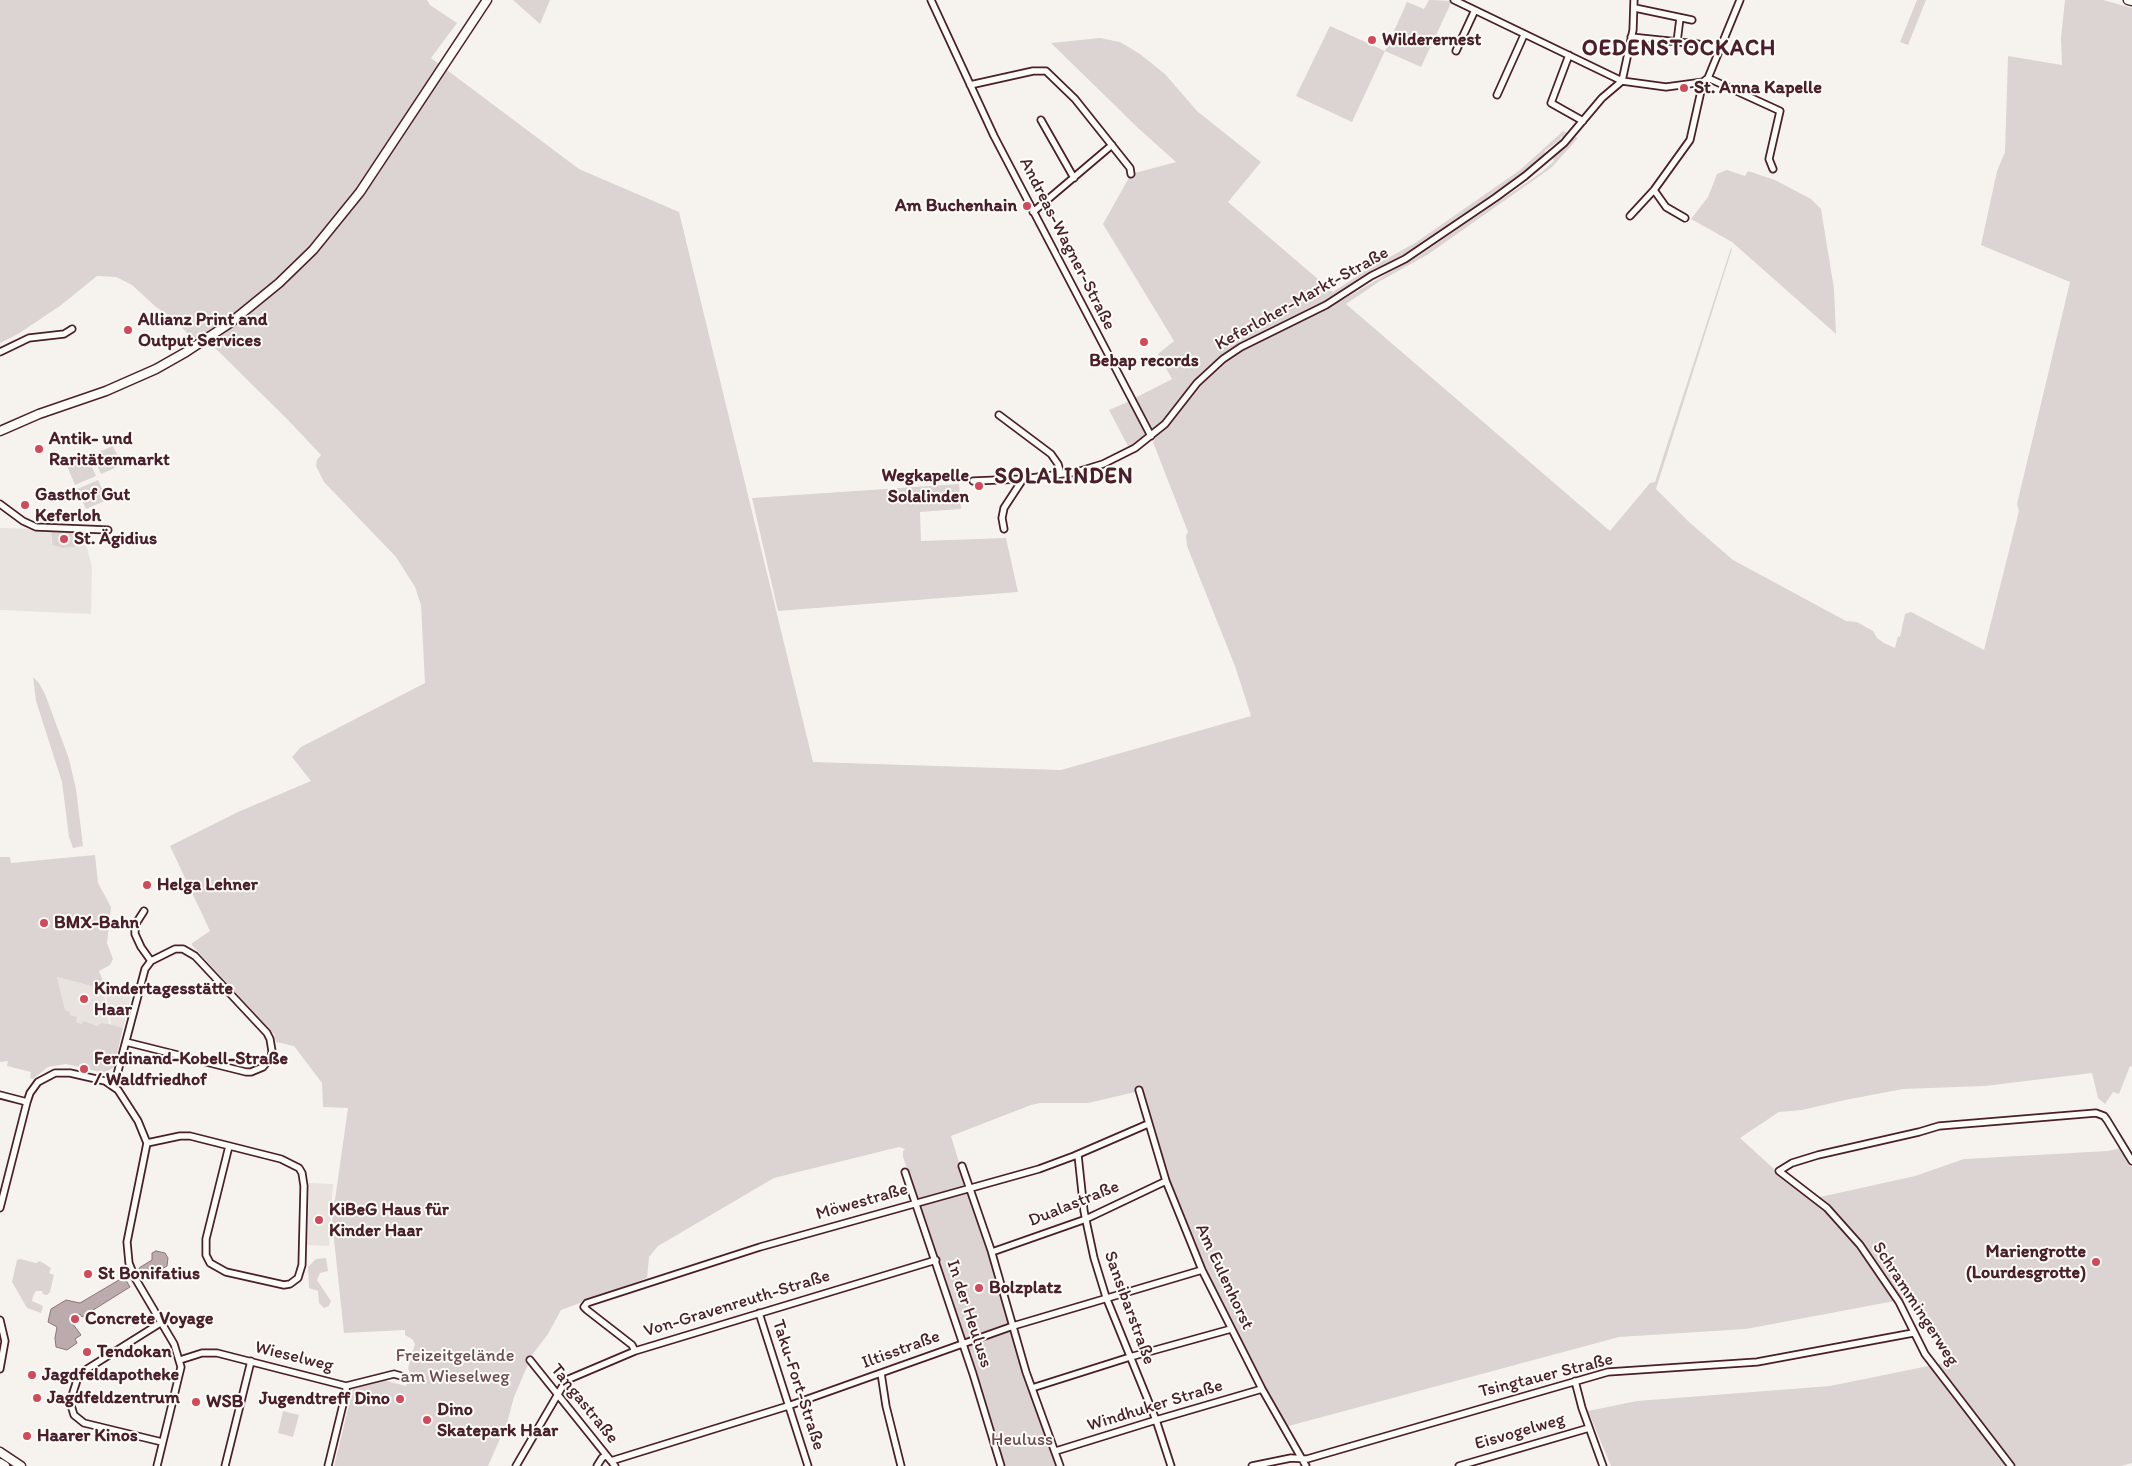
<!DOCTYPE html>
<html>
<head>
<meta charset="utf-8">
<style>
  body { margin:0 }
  canvas { display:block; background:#f6f3ef }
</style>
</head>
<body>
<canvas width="2132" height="1466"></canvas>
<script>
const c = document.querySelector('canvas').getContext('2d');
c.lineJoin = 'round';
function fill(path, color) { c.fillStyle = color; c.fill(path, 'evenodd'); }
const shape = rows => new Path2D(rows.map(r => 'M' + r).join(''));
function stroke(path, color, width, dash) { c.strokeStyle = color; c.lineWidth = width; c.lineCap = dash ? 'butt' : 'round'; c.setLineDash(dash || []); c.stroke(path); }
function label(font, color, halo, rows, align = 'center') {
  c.font = font + ' Itim,sans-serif'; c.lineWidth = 4; c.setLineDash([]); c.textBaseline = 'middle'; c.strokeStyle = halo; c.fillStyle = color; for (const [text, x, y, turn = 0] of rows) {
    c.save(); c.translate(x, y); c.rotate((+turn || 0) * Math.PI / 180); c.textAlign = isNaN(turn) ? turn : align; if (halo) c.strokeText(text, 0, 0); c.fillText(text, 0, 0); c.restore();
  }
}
fill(shape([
  [0,528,47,529,51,531,51,543,63,548,75,547,75,545,82,544,83,542,87,548,92,567,91,614,0,610],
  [57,977,103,989,109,1024,101,1023,99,1026,83,1022,82,1024,76,1022,65,1010],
  [105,989,131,996,123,1028,111,1025],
  [309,1183,333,1184,329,1246,307,1245]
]), '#e9e3e0');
fill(shape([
  [0,0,427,0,430,5,457,23,431,58,579,169,679,212,813,762,1061,770,1251,716,1235,666,1187,546,1186,536,1188,532,1153,442,1155,439,1135,398,1172,379,1158,354,1174,341,1103,224,1131,174,1176,162,1138,128,1051,43,1100,38,1120,42,1140,54,1165,74,1197,111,1261,162,1228,202,1333,292,1368,269,1415,243,1520,170,1563,131,1568,133,1563,138,1561,136,1560,140,1545,151,1545,155,1541,159,1496,195,1452,223,1418,248,1370,274,1347,289,1335,294,1342,300,1418,256,1542,172,1554,161,1553,158,1570,142,1574,136,1578,138,1552,167,1541,175,1427,255,1380,281,1346,304,1610,531,1650,483,1655,482,1731,248,1732,249,1656,489,1689,522,1733,560,1846,621,1857,622,1873,631,1877,638,1884,643,1895,648,1898,636,1900,637,1905,614,1911,612,1984,650,2019,511,2017,504,2070,282,1981,245,1997,171,2005,152,2008,56,2062,65,2061,38,2065,0,2103,0,2132,8,2132,1067,2130,1066,2119,1094,2113,1092,2105,1104,2098,1098,2092,1073,1985,1086,1903,1089,1845,1100,1802,1110,1779,1112,1740,1138,1774,1169,1774,1172,1788,1184,1790,1184,1811,1199,1915,1176,1964,1159,2108,1151,2121,1148,2132,1167,2132,1463,2121,1466,1611,1466,1588,1411,1637,1401,1830,1386,1953,1361,1916,1297,1746,1329,1619,1337,1285,1427,1203,1266,1165,1172,1162,1156,1140,1091,1088,1103,1040,1103,1031,1105,951,1136,966,1185,917,1199,903,1157,903,1151,905,1149,899,1147,774,1178,658,1246,649,1257,647,1278,561,1310,548,1334,532,1355,514,1397,507,1423,488,1466,334,1466,353,1389,383,1380,406,1386,410,1373,408,1368,415,1344,412,1339,405,1335,405,1330,344,1333,332,1221,348,1108,323,1107,322,1083,294,1046,276,1042,274,1034,191,944,210,931,170,846,238,812,311,781,292,757,301,747,425,683,421,605,415,587,396,557,324,482,316,466,317,460,321,455,289,421,209,342,192,338,175,320,156,307,132,285,116,277,97,276,60,306,18,334,0,343],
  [513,0,550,0,540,24],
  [1429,0,1452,1,1421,67,1385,51,1352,122,1296,96,1330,26,1385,51,1407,2,1424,9],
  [1917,0,1926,0,1908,45,1900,42],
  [1727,170,1745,176,1748,171,1775,180,1811,199,1821,209,1834,289,1836,334,1732,242,1691,219,1708,197,1717,174],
  [1130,401,1145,435,1129,448,1109,410],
  [113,446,122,465,101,474,92,455],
  [87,456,96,476,75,485,67,466],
  [98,480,107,500,86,509,77,489],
  [959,484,961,509,920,512,921,541,1006,538,1018,592,778,611,752,498],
  [51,531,76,533,75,547,63,548,52,545],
  [33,677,39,683,45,694,69,759,76,789,83,846,73,848,69,837,62,782,36,701],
  [95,855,98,883,111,907,107,943,113,959,110,965,99,971,105,986,103,989,57,977,65,1010,70,1012,70,1015,77,1017,76,1022,82,1024,83,1021,98,1026,101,1023,109,1024,123,1028,114,1067,105,1073,66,1064,48,1067,33,1079,30,1078,31,1072,7,1066,8,1061,0,1062,0,857,10,857,11,863],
  [967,1192,970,1194,981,1227,1009,1323,966,1339,963,1338,950,1300,921,1209,921,1205],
  [326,1258,328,1271,320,1273,317,1280,331,1301,329,1306,324,1308,319,1303,318,1291,309,1288,308,1267,316,1259],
  [20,1259,36,1263,40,1261,51,1268,49,1273,54,1275,50,1292,47,1295,43,1294,42,1291,36,1291,33,1296,32,1301,43,1306,41,1313,27,1308,12,1282,17,1260],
  [1009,1331,1012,1333,1058,1466,1003,1466,967,1349,968,1345],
  [283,1411,299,1415,293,1437,278,1433]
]), '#dcd4d2');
const water = shape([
  [156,1251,165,1253,168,1258,167,1266,146,1278,139,1268,152,1260,152,1253,156,1251],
  [124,1277,130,1287,82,1317,80,1314,70,1320,81,1335,75,1339,77,1343,67,1350,56,1347,55,1338,57,1327,48,1322,51,1309,66,1300,80,1303,124,1277]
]);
fill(water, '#bbabac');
stroke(water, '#8e7378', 1);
const minor = shape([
  [931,0,994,136,1151,436],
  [1454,0,1622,81,1666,87,1703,82,1708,78,1740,0],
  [1635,8,1692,20],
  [1631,37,1698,44],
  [1677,42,1680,18],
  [1456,51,1475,10],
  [1569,55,1551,103,1583,121],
  [1708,78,1780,111,1769,159,1773,169],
  [1622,81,1633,30,1634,0],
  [970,85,1033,71,1046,71,1075,99,1130,168,1131,174],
  [1497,95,1524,35],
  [1041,120,1074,178],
  [1654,190,1666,207,1685,218],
  [1033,212,1112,145],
  [1630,216,1654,190,1690,140,1703,82],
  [0,352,29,338,64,334,72,329],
  [999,415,1051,454,1058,464,1061,474],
  [973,481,1023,479,1077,472,1103,464,1135,448,1165,424,1197,383,1223,359,1241,347,1326,305,1371,276,1405,259,1495,198,1525,176,1564,143,1602,98,1622,81],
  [0,504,23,521,36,527,108,530],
  [1004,529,1002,518,1004,508,1023,479],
  [144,911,135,925,135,934,141,947,151,961],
  [114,1086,145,969,151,961,175,949,183,949,195,956,267,1033,270,1039,272,1051,271,1057,263,1067,251,1072,246,1072,126,1042],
  [1139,1090,1166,1181,1202,1270,1262,1389,1306,1466],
  [0,1095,27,1102],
  [147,1143,180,1136,190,1136,281,1159,299,1168,302,1173,304,1186,302,1265,298,1278,290,1284,284,1285,226,1272,210,1263,206,1255,206,1239,229,1146],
  [1078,1155,1084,1211,1094,1258,1106,1297,1156,1420,1171,1466],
  [962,1166,991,1250,1026,1372,1060,1466],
  [905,1172,973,1374,1001,1466],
  [0,1208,27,1102,30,1093,38,1082,55,1073,70,1073,105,1081,118,1090,138,1121,147,1143,127,1242,129,1263,135,1278,174,1344,181,1367,157,1466],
  [992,1252,1086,1219,1166,1181],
  [759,1313,808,1466],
  [0,1320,5,1341,0,1369],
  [162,1322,79,1374,70,1402,74,1415,84,1423,162,1442],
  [635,1351,632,1345,587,1310,584,1307,587,1303,760,1247,1039,1169,1074,1156,1148,1124],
  [180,1360,202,1353,217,1353,346,1386,394,1374,401,1376],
  [530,1360,615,1466],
  [881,1373,886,1406,901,1466],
  [1575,1381,1582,1408,1603,1466],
  [1032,1388,1130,1357,1231,1329],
  [1056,1451,1156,1420,1262,1389],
  [611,1461,788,1406,1013,1326,1202,1270],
  [225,1466,251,1361],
  [328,1466,346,1392,346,1386],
  [516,1466,565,1382,569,1379,635,1351,936,1260],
  [597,1466,602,1458,606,1455],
  [1252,1466,1291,1458,1307,1459,1608,1372,1757,1362,1913,1333],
  [1459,1466,1589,1428],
  [2011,1466,1925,1354,1899,1302,1860,1245,1827,1208,1779,1171,1792,1163,1818,1155,1919,1132,1939,1126,2096,1113,2104,1116,2107,1120,2132,1161]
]);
const major = shape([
  [2128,0,2132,1],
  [0,431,39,414,106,391,156,369,186,352,230,323,279,283,313,250,360,192,487,0],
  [0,1452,21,1466],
  [0,1463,5,1466]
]);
stroke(minor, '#4a1f2b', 9);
stroke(major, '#4a1f2b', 11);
stroke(minor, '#fdfcf7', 5.5);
stroke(major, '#fdfcf7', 8);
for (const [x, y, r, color] of [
  [1372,40,5,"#d1495b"],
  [1684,88,5,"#d1495b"],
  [1027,206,5,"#d1495b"],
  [128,330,5,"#d1495b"],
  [1144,342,5,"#d1495b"],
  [39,449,5,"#d1495b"],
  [979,486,5,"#d1495b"],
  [25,505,5,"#d1495b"],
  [64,539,5,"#d1495b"],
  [147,885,5,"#d1495b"],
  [44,923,5,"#d1495b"],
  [84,999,5,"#d1495b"],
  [84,1069,5,"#d1495b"],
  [319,1220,5,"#d1495b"],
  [2096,1262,5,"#d1495b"],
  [88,1274,5,"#d1495b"],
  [979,1288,5,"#d1495b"],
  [75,1319,5,"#d1495b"],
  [87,1352,5,"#d1495b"],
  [32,1375,5,"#d1495b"],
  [37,1398,5,"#d1495b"],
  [400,1399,5,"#d1495b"],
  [196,1402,5,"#d1495b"],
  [427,1420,5,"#d1495b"],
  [27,1436,5,"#d1495b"]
]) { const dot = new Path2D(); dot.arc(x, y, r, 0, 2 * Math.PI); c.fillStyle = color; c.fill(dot); stroke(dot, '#fdfcf7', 2); }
label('bold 18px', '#4a1f2b', '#fdfcf7', [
  ["Wilderernest",1382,40],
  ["St. Anna Kapelle",1694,88],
  ["Am Buchenhain",1017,206,"right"],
  ["Allianz Print and",138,320],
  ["Output Services",138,341],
  ["Bebap records",1144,361,"center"],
  ["Antik- und",49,439],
  ["Raritätenmarkt",49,460],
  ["Wegkapelle",969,476,"right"],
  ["Solalinden",969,497,"right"],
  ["Gasthof Gut",35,495],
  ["Keferloh",35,516],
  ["St. Ägidius",74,539],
  ["Helga Lehner",157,885],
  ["BMX-Bahn",54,923],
  ["Kindertagesstätte",94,989],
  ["Haar",94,1010],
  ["Ferdinand-Kobell-Straße",94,1059],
  ["/ Waldfriedhof",94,1080],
  ["KiBeG Haus für",329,1210],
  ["Kinder Haar",329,1231],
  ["Mariengrotte",2086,1252,"right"],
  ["(Lourdesgrotte)",2086,1273,"right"],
  ["St Bonifatius",98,1274],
  ["Bolzplatz",989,1288],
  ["Concrete Voyage",85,1319],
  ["Tendokan",97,1352],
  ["Jagdfeldapotheke",42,1375],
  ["Jagdfeldzentrum",47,1398],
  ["Jugendtreff Dino",390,1399,"right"],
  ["WSB",206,1402],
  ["Dino",437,1410],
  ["Skatepark Haar",437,1431],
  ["Haarer Kinos",37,1436]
], 'left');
label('18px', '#4a1f2b', '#fdfcf7', [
  ["Andreas-Wagner-Straße",1067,244,63],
  ["Keferloher-Markt-Straße",1302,299,-29],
  ["Möwestraße",862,1202,-16],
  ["Dualastraße",1074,1204,-22],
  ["Am Eulenhorst",1224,1277,65],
  ["Von-Gravenreuth-Straße",737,1304,-17],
  ["Schrammingerweg",1915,1304,57],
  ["Sansibarstraße",1129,1308,70],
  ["In der Heuluss",969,1314,72],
  ["Iltisstraße",901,1350,-20],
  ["Wieselweg",294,1357,14],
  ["Tsingtauer Straße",1546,1376,-14],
  ["Taku-Fort-Straße",798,1385,72],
  ["Tangastraße",584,1404,51],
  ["Windhuker Straße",1155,1406,-17],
  ["Eisvogelweg",1520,1432,-16]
]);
label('18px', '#6e4c55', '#fdfcf7', [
  ["Freizeitgelände",455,1356],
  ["am Wieselweg",455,1377],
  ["Heuluss",1022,1440]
]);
c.letterSpacing = '1px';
label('bold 22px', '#4a1f2b', '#fdfcf7', [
  ["OEDENSTOCKACH",1679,49],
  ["SOLALINDEN",1064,477]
]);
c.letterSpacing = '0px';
</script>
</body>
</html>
